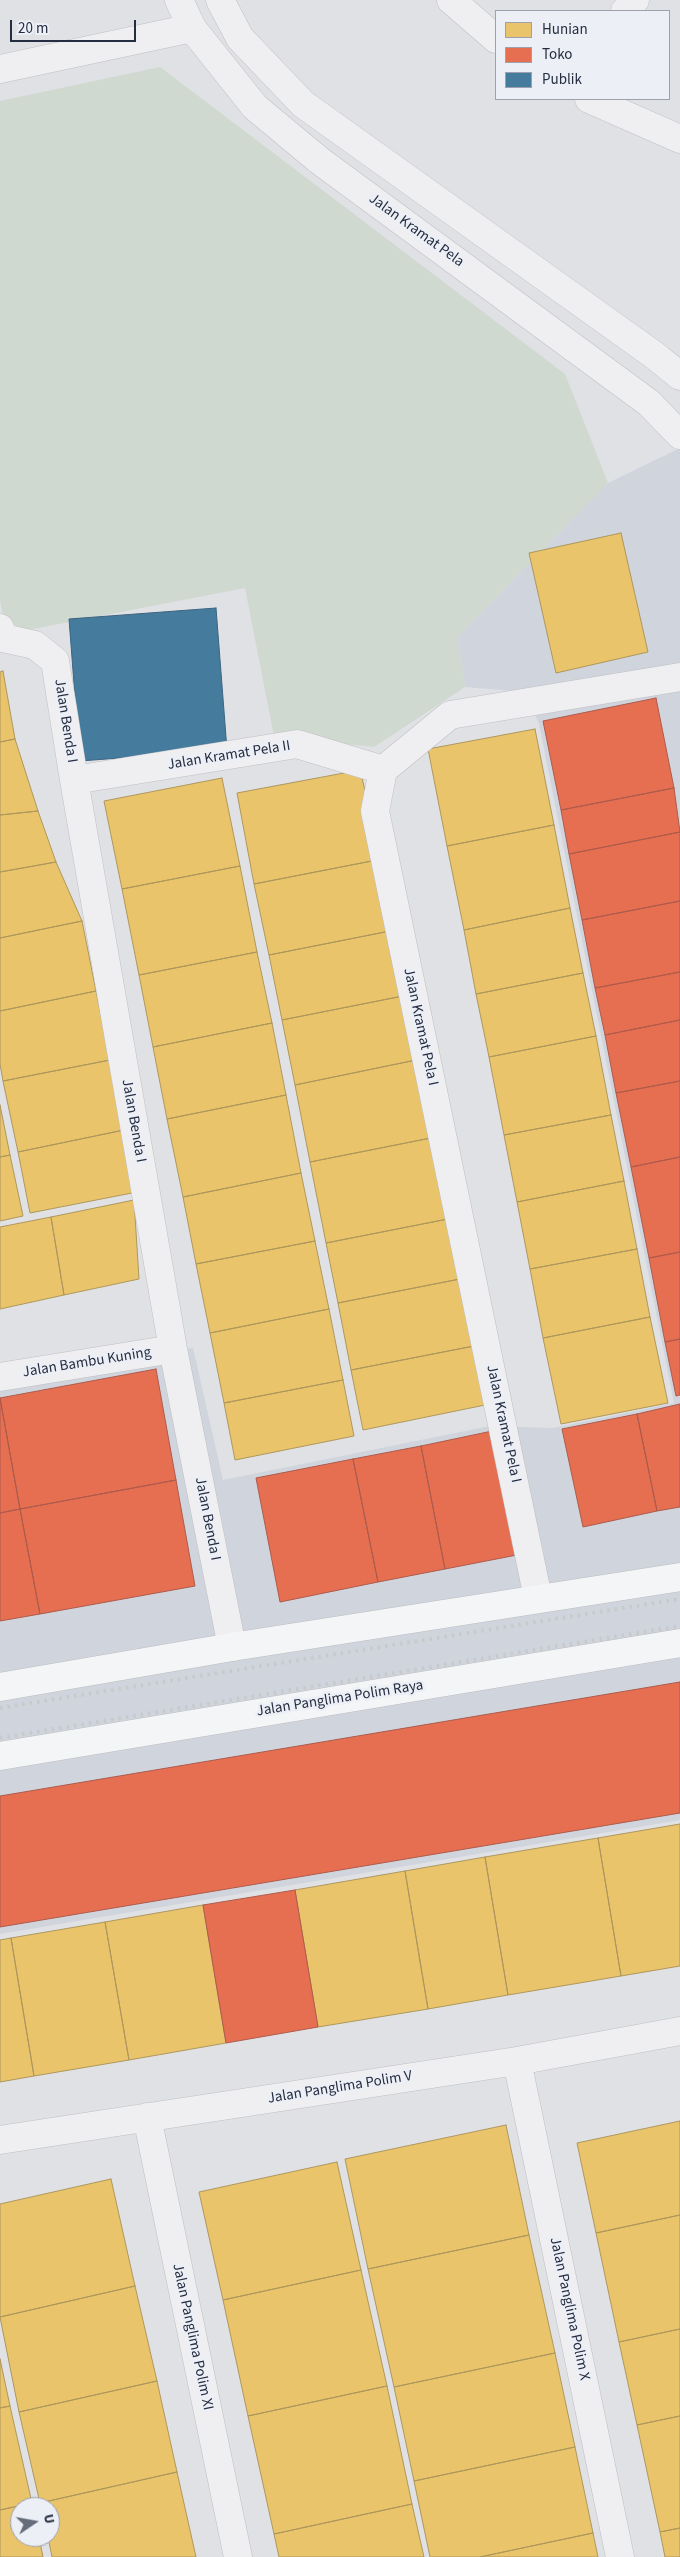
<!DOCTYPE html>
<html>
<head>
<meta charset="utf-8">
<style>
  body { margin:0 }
  #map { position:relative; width:680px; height:2557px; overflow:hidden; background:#e0e1e5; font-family:"Source Sans 3",sans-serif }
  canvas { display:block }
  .legend { position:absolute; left:495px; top:10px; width:175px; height:90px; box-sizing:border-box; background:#eceff6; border:1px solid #9ca1ad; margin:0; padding:6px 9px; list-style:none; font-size:15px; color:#252d40 }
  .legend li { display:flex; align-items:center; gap:10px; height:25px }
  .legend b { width:25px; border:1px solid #9ca1ad }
  .north { position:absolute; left:10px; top:2497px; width:50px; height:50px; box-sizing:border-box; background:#eceff6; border:1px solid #9ca1ad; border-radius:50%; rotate:78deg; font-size:14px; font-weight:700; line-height:20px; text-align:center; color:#252d40 }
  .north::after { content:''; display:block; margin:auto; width:18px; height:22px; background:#666c7a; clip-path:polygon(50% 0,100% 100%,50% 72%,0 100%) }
  .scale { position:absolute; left:10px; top:20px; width:126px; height:22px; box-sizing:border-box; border:2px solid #252d40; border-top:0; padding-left:6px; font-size:15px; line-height:18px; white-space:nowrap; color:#252d40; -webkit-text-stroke:4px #eceff6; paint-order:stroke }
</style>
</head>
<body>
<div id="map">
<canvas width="680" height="2557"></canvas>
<ul class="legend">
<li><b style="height:14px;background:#e9c46a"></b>Hunian</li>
<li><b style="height:14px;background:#e76f51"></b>Toko</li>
<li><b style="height:14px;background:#457b9d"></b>Publik</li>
</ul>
<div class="north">U</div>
<div class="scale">20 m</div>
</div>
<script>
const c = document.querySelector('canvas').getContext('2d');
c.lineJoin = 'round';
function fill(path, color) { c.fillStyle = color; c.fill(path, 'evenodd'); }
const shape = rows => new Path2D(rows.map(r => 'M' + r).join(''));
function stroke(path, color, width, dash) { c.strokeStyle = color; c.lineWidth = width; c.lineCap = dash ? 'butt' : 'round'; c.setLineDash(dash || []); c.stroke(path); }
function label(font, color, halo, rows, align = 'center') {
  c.font = font + ' "Source Sans 3",sans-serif'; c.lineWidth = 5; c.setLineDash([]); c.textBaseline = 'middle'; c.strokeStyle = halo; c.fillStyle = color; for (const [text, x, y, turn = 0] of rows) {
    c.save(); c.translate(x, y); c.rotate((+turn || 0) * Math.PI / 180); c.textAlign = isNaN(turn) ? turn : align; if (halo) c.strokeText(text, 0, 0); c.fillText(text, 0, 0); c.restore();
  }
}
fill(shape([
  [680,448,680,1820,0,1934,0,1380,193,1348,223,1480,490,1426,553,1428,674,1403,539,724,525,692,465,687,457,637,608,483]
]), '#d0d4dc');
fill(shape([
  [160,67,565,374,608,483,457,637,465,687,374,747,274,736,245,588,28,630,4,621,0,600,0,101]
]), '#cfd9cf');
const homes = shape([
  [621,533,648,652,556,673,529,553,621,533],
  [3,671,15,739,0,742,0,672,3,671],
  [535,729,554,825,447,846,428,749,535,729],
  [15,739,38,811,0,815,0,742,15,739],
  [360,770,382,859,254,884,237,793,360,770],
  [222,778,240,866,122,889,104,801,222,778],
  [38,811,56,862,0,872,0,815,38,811],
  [554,825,570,908,464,930,447,846,554,825],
  [382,859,395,930,269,955,254,884,382,859],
  [56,862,82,921,0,938,0,872,56,862],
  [240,866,257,952,139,975,122,889,240,866],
  [570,908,583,973,476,994,464,930,570,908],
  [82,921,96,991,0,1011,0,938,82,921],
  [395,930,408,995,282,1020,269,955,395,930],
  [257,952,272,1023,153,1047,139,975,257,952],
  [583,973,596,1036,489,1057,476,994,583,973],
  [96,991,110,1060,3,1081,0,1064,0,1011,96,991],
  [408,995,421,1059,295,1085,282,1020,408,995],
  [272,1023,286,1095,167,1119,153,1047,272,1023],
  [596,1036,611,1115,504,1135,489,1057,596,1036],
  [421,1059,436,1137,310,1162,295,1085,421,1059],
  [110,1060,124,1130,18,1152,3,1081,110,1060],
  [286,1095,301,1173,183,1197,167,1119,286,1095],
  [0,1105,10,1155,0,1157,0,1105],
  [611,1115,624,1181,517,1202,504,1135,611,1115],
  [124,1130,137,1192,30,1213,18,1152,124,1130],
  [436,1137,453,1218,326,1243,310,1162,436,1137],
  [10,1155,23,1216,0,1221,0,1157,10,1155],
  [301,1173,315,1241,196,1264,183,1197,301,1173],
  [624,1181,637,1249,530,1269,517,1202,624,1181],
  [134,1200,139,1279,64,1295,51,1217,134,1200],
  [51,1217,64,1295,0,1309,0,1227,51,1217],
  [453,1218,465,1278,338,1303,326,1243,453,1218],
  [315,1241,329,1309,210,1333,196,1264,315,1241],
  [637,1249,650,1317,543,1338,530,1269,637,1249],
  [465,1278,479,1345,351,1370,338,1303,465,1278],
  [329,1309,343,1380,224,1403,210,1333,329,1309],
  [650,1317,668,1403,561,1424,543,1338,650,1317],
  [479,1345,490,1404,363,1430,351,1370,479,1345],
  [343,1380,354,1436,235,1460,224,1403,343,1380],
  [680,1824,680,1966,621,1976,598,1838,680,1824],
  [598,1838,621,1976,508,1995,485,1857,598,1838],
  [485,1857,508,1995,428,2009,405,1871,485,1857],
  [405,1871,428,2009,318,2027,295,1890,405,1871],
  [203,1905,226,2043,129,2060,105,1922,203,1905],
  [105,1922,129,2060,34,2076,11,1938,105,1922],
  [11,1938,34,2076,0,2082,0,1940,11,1938],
  [680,2121,680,2215,596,2233,577,2143,680,2121],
  [506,2125,529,2235,368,2269,345,2159,506,2125],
  [337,2162,361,2270,223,2300,199,2192,337,2162],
  [111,2179,135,2286,0,2317,0,2204,111,2179],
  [680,2215,680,2329,619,2342,596,2233,680,2215],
  [529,2235,555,2353,394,2387,368,2269,529,2235],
  [361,2270,387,2386,248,2416,223,2300,361,2270],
  [135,2286,157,2381,19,2412,0,2317,135,2286],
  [680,2329,680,2416,637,2425,619,2342,680,2329],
  [555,2353,575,2447,414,2481,394,2387,555,2353],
  [0,2359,10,2406,0,2408,0,2359],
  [157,2381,177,2472,40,2503,19,2412,157,2381],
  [387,2386,412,2504,274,2534,248,2416,387,2386],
  [10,2406,32,2503,0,2510,0,2408,10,2406],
  [680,2416,680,2528,660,2532,637,2425,680,2416],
  [575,2447,593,2533,480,2557,430,2557,414,2481,575,2447],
  [177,2472,196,2557,52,2557,48,2537,50,2537,50,2507,41,2507,40,2503,177,2472],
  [32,2503,32,2507,20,2507,20,2537,39,2537,43,2557,0,2557,0,2510,32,2503],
  [412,2504,424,2557,279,2557,274,2534,412,2504],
  [680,2528,680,2557,665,2557,660,2532,680,2528],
  [593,2533,598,2557,480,2557,593,2533]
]);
fill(homes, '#e9c46a');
stroke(homes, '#ae975d', 1);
const shops = shape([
  [656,698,674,788,561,810,543,721,656,698],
  [674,788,680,832,569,854,561,810,674,788],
  [680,832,680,901,582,920,569,854,680,832],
  [680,901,680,972,595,988,582,920,680,901],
  [680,972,680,1020,605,1035,595,988,680,972],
  [680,1020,680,1081,616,1093,605,1035,680,1020],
  [680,1081,680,1157,631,1167,616,1093,680,1081],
  [680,1157,680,1252,649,1258,631,1167,680,1157],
  [680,1252,680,1339,665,1342,649,1258,680,1252],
  [680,1339,680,1395,676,1396,665,1342,680,1339],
  [156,1369,176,1480,20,1509,0,1398,156,1369],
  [0,1398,20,1509,0,1513,0,1398],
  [680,1404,680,1507,657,1511,637,1414,680,1404],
  [637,1414,657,1511,583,1527,562,1429,637,1414],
  [497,1430,522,1554,445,1569,421,1446,497,1430],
  [421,1446,445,1569,378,1582,353,1459,421,1446],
  [353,1459,378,1582,280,1602,256,1478,353,1459],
  [176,1480,195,1586,40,1614,20,1509,176,1480],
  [20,1509,40,1614,0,1621,0,1513,20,1509],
  [680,1682,680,1813,0,1927,0,1796,680,1682],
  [295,1890,318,2027,226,2043,203,1905,295,1890]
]);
fill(shops, '#e76f51');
stroke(shops, '#ad5b4c', 1);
const public = shape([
  [216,608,227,750,80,761,69,619,216,608]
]);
fill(public, '#457b9d');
stroke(public, '#3b6481', 1);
const minor = shape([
  [451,0,496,39],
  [625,11,635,0],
  [0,69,192,28],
  [589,99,680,139],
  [0,628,3,638,35,645,55,661,74,780,173,1349,232,1647],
  [74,780,297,744,383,770],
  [0,1377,173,1349],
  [538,1598,375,811,383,770,450,715,680,677],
  [517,2061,620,2557],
  [147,2117,238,2557],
  [0,2140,517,2061,680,2031]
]);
const tertiary = shape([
  [179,0,192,28,255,107,320,161,649,403,680,435],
  [220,0,240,38,303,104,654,355,680,376]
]);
const primary = shape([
  [0,1687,232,1647,680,1577],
  [0,1756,680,1643]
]);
stroke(minor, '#bebfc3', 29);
stroke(tertiary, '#bebfc3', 29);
stroke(primary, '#bbbec3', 29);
stroke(minor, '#efeff2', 28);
stroke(tertiary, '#efeff2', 28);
stroke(primary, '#f4f5f6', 28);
stroke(shape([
  [0,1708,680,1599],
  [0,1738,680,1626]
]), '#c8c9cd', 4, [2.5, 5]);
label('15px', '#252d40', '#eceff6', [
  ["Jalan Kramat Pela",416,231,36],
  ["Jalan Benda I",65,721,81],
  ["Jalan Kramat Pela II",229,756,-9],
  ["Jalan Kramat Pela I",420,1027,78],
  ["Jalan Benda I",133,1121,80],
  ["Jalan Bambu Kuning",87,1363,-9],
  ["Jalan Kramat Pela I",503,1424,78],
  ["Jalan Benda I",207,1519,79],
  ["Jalan Panglima Polim Raya",340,1699,-9],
  ["Jalan Panglima Polim V",340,2088,-9],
  ["Jalan Panglima Polim X",569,2309,78],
  ["Jalan Panglima Polim XI",192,2337,78]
]);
</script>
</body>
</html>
